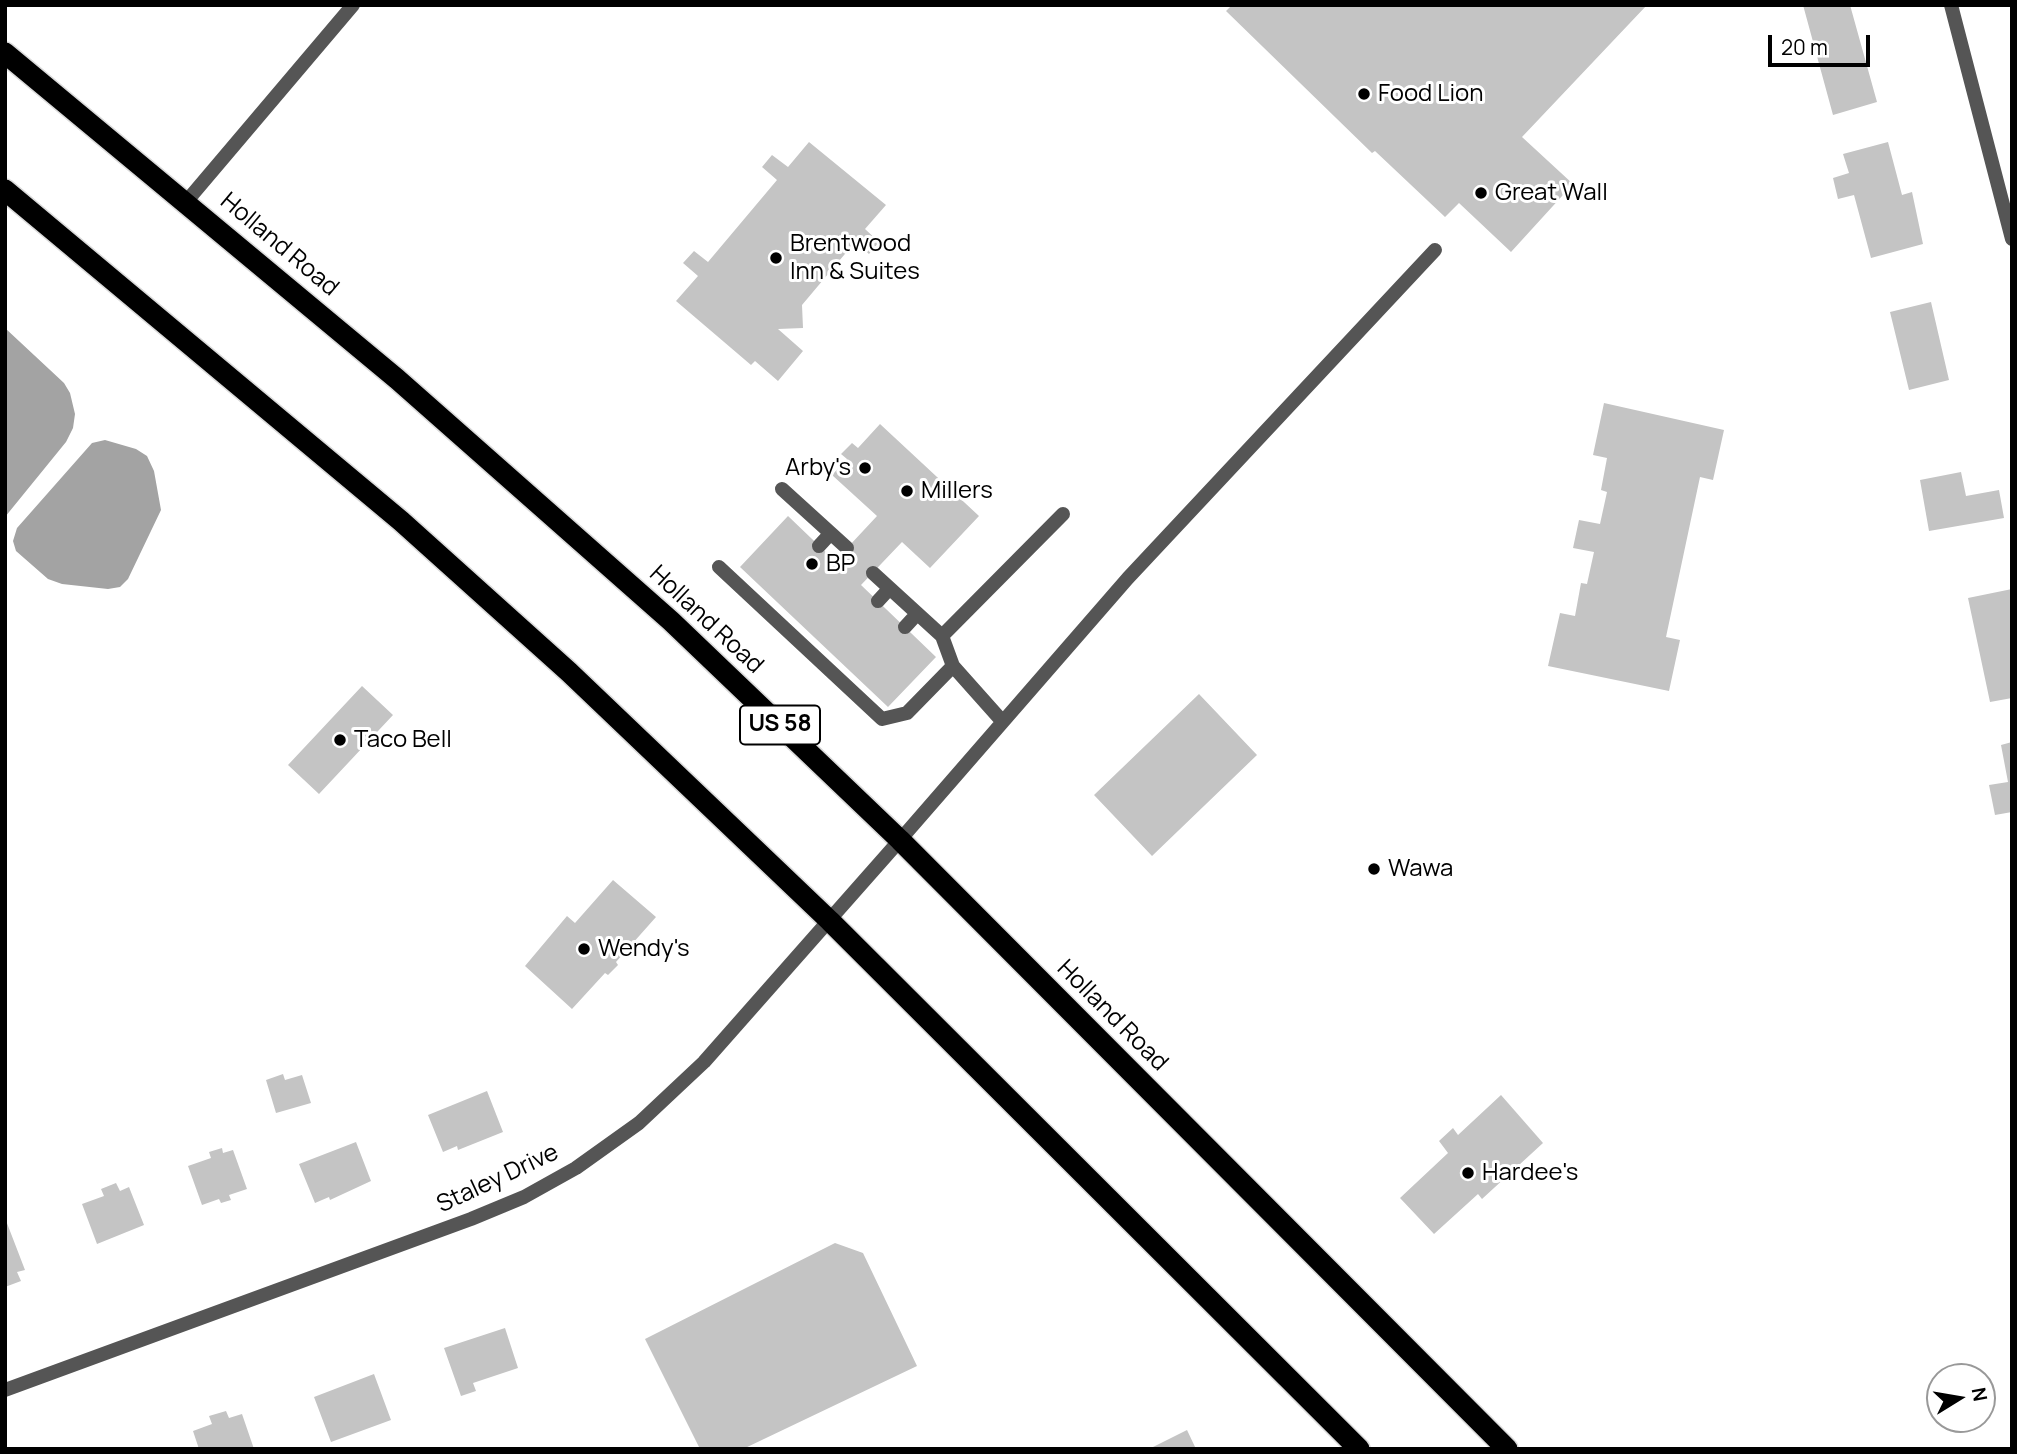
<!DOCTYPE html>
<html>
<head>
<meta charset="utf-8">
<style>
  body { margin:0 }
  #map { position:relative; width:2017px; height:1454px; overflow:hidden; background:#fff; font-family:Manrope,sans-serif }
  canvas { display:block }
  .frame { position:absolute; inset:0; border:7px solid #000; pointer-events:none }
  .north { position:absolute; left:1926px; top:1363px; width:70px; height:70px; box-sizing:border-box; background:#fff; border:2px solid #999; border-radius:50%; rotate:79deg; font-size:19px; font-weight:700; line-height:28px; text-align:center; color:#000 }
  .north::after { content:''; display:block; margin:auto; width:24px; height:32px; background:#000; clip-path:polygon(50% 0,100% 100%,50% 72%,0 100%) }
  .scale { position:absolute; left:1768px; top:35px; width:102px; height:32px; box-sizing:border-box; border:4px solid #000; border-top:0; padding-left:9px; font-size:21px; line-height:24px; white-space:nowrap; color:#000; -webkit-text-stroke:5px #fff; paint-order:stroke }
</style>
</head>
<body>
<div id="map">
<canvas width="2017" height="1454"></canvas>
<div class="frame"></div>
<div class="north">N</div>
<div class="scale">20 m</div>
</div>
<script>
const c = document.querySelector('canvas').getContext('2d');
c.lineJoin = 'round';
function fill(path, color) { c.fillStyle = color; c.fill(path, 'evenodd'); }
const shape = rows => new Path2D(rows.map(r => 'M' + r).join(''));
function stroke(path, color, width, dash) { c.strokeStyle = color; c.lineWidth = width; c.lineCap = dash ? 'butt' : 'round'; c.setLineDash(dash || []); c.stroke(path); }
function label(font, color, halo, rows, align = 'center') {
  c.font = font + ' Manrope,sans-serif'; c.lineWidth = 6; c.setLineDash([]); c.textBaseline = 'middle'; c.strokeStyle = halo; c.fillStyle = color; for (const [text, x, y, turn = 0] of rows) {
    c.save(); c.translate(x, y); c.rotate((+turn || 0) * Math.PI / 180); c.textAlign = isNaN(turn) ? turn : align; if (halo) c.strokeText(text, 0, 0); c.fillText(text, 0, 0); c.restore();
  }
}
fill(shape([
  [5,328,64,383,70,393,75,414,73,428,66,442,5,517],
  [105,440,136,449,147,456,154,471,161,510,128,579,120,587,108,589,62,584,48,579,16,551,13,541,17,528,92,443]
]), '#a3a3a3');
fill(shape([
  [1232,5,1647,5,1522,137,1573,184,1511,252,1459,203,1445,217,1375,151,1372,153,1226,11],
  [1803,5,1850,5,1877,102,1833,115],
  [809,142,886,205,865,229,879,242,869,254,855,242,802,305,803,328,778,329,803,351,778,381,755,361,751,365,676,301,698,276,683,263,694,251,708,262,777,180,762,167,772,155,788,167],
  [1888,142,1902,195,1912,192,1923,244,1871,258,1854,195,1838,199,1833,178,1849,173,1843,154],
  [1931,302,1949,380,1909,390,1890,312],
  [1604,403,1724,430,1713,480,1700,477,1666,637,1680,640,1669,691,1548,666,1560,613,1575,616,1581,583,1587,584,1594,552,1573,548,1579,520,1600,524,1607,492,1601,490,1607,458,1593,455],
  [880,424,979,516,930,568,902,542,861,585,936,657,888,707,740,567,788,516,835,561,877,516,832,475,847,459,841,454,852,443,858,448],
  [1961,472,1966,496,1999,490,2004,518,1929,531,1920,480],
  [2012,589,2012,698,1990,702,1968,598],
  [362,686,393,715,319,794,288,765],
  [1199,694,1257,755,1152,856,1094,795],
  [2012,742,2012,812,1995,815,1989,785,2008,782,2001,745],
  [613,880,656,917,616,962,618,965,608,975,605,973,572,1009,525,966,567,916,575,923],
  [283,1074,285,1080,302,1075,311,1103,276,1113,266,1080],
  [487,1091,503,1132,458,1150,457,1146,443,1152,428,1115],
  [1501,1095,1543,1143,1482,1199,1478,1194,1434,1234,1400,1198,1448,1153,1439,1141,1453,1128,1458,1135],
  [356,1142,371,1181,330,1200,329,1197,315,1203,299,1164],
  [222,1148,223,1153,233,1150,247,1189,229,1195,231,1200,221,1203,219,1199,202,1205,188,1166,211,1158,209,1152],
  [116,1183,120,1191,129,1187,144,1225,97,1244,82,1204,104,1196,101,1189],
  [5,1218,25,1270,17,1272,21,1281,5,1287],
  [835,1243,863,1253,917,1366,743,1449,700,1449,645,1339],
  [505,1328,518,1368,473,1383,476,1391,461,1396,444,1348],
  [374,1374,391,1420,331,1442,314,1397],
  [226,1411,229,1418,242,1414,254,1449,199,1449,193,1431,212,1424,209,1416],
  [1187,1430,1196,1449,1149,1449]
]), '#c4c4c4');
const highway = shape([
  [5,53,397,379,671,621,900,840,1507,1449],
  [5,190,401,521,569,672,830,921,1359,1449]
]);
stroke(highway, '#dbdbdb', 24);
stroke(shape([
  [782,489,847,548],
  [819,546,830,534],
  [719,567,882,719,907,713,953,666],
  [873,573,942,636,1063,514],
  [878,601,889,589],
  [905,627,917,614],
  [942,636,953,666,1002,721],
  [900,840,1128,578,1435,250]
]), '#555', 14);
stroke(shape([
  [1951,5,2012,239],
  [186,202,353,5],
  [5,1390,471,1219,524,1197,576,1168,639,1123,704,1062,900,840]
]), '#555', 14);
stroke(highway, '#000', 21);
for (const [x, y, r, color] of [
  [1364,94,7,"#000"],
  [1481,193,7,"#000"],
  [776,258,7,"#000"],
  [865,468,7,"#000"],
  [907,491,7,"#000"],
  [812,564,7,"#000"],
  [340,740,7,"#000"],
  [1374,869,7,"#000"],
  [584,949,7,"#000"],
  [1468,1173,7,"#000"]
]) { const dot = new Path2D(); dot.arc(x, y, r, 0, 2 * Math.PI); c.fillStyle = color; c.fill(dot); stroke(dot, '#fff', 2.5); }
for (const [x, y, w] of [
  [780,725,80]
]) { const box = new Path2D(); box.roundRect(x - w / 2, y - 19.5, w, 39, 5); c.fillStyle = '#fff'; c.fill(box); stroke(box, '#000', 2); }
label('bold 23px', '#000', null, [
  ["US 58",780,725]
]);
label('24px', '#000', '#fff', [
  ["Food Lion",1378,94],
  ["Great Wall",1495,193],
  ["Brentwood",790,244],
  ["Inn & Suites",790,272],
  ["Arby's",851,468,"right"],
  ["Millers",921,491],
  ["BP",826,564],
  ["Taco Bell",354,740],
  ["Wawa",1388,869],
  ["Wendy's",598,949],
  ["Hardee's",1482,1173]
], 'left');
label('24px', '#000', '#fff', [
  ["Holland Road",279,245,40],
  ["Holland Road",706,620,43],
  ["Holland Road",1112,1016,45],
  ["Staley Drive",498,1179,-25]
]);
</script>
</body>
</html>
